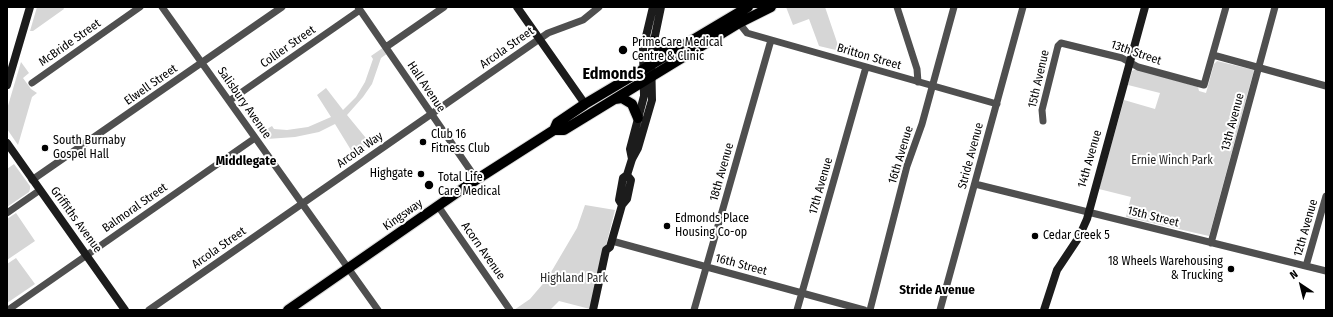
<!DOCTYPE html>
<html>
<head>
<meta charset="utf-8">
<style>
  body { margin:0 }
  #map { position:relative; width:1333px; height:317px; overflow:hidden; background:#fff; font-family:"Fira Sans Condensed",sans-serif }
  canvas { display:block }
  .frame { position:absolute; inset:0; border:8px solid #000; pointer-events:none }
  .north { position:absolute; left:1281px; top:265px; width:40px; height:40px; -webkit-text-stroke:3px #fff; paint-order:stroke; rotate:325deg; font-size:11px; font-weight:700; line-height:16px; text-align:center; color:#000 }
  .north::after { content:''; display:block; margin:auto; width:14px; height:18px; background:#000; clip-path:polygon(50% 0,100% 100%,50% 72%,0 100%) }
</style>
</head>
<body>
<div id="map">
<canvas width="1333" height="317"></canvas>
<div class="frame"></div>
<div class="north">N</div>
</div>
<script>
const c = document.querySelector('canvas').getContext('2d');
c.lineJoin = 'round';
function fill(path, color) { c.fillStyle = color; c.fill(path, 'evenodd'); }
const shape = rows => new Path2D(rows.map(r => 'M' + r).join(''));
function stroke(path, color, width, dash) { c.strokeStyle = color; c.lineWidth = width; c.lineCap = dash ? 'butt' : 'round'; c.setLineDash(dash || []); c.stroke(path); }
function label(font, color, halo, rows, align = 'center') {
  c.font = font + ' "Fira Sans Condensed",sans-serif'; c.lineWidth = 4; c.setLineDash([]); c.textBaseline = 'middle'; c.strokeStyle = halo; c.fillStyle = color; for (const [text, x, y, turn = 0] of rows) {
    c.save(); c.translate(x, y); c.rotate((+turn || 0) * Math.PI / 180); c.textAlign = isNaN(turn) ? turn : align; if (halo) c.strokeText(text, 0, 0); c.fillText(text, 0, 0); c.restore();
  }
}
fill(shape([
  [37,7,63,7,64,9,33,31,30,31],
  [786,7,825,7,840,51,819,46,809,19,793,25],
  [384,47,388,53,381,58,372,84,363,97,347,115,370,143,354,155,335,124,319,132,295,137,267,139,262,132,272,126,274,129,287,130,308,127,331,117,317,95,326,88,343,110,356,97,365,82,373,59,371,56],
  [1217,61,1254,70,1209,236,1126,217,1131,197,1099,189,1124,100,1155,109,1160,93,1128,85,1132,71,1136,69,1198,87,1199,91,1206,93,1214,64],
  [21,62,29,73,23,78,31,89,37,93,32,97,18,145,7,129,7,109],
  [14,164,30,186,30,189,29,192,7,207,7,169],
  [585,205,615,210,590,309,559,301,550,310,514,310,530,299,547,279,577,228],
  [16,213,35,241,7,260,7,219],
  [16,258,35,284,7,303,7,264]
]), '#d6d6d6');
const primary = shape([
  [653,41,660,48,673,52],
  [615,99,622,98,632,104,638,118],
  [554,130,564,130,739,23,771,7],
  [288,310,468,185,554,130,557,123,585,104,748,7]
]);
stroke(primary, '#dbdbdb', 12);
stroke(shape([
  [162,7,378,310],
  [358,7,477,180],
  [897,7,917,69,918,82],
  [739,23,747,33,997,104],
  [386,47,444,7],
  [1213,55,1326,86],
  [32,83,140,7],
  [229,101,360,10],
  [1043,121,1042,110,1058,46,1061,43,1122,58,1138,67,1204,85,1226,7],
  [32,180,282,7],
  [975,184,1326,271],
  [438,206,510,310],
  [7,213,40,190],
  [612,241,864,310],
  [1211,243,1275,7],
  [1306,266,1326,196],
  [8,310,255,138],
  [149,310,548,33,583,20,599,7],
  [694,310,771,40],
  [797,310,866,67],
  [870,310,907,166,922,124,954,7],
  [940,310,1023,7]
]), '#4f4f4f', 7);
stroke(shape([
  [517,7,585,104],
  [7,85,30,7],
  [7,143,125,310],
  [632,159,630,149,644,96,643,49,653,7],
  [622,205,619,200,623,178,627,175,632,159,638,148,652,100,651,55,661,7],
  [593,310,606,250,610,247,622,205,627,199,631,180,627,175],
  [1044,310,1057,270,1079,237,1087,219,1145,7]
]), '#1c1c1c', 8);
stroke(primary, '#000', 10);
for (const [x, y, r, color] of [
  [623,50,5,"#000"],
  [423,142,4,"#000"],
  [45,148,4,"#000"],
  [421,174,4,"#000"],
  [429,185,5,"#000"],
  [667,226,4,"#000"],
  [1035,236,4,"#000"],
  [1231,269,4,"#000"]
]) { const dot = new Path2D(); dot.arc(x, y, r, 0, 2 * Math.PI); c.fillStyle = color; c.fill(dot); stroke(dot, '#fff', 1.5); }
label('12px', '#000', '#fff', [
  ["McBride Street",70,43,-35],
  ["Collier Street",288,47,-35],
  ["Arcola Street",507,48,-35],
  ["13th Street",1136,53,19],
  ["Britton Street",869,57,16],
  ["15th Avenue",1039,79,-77],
  ["Elwell Street",151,85,-35],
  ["Hall Avenue",426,87,56],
  ["Salisbury Avenue",244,103,55],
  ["13th Avenue",1233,122,-75],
  ["Arcola Way",360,150,-35],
  ["16th Avenue",901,155,-73],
  ["Stride Avenue",971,156,-75],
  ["14th Avenue",1090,159,-74],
  ["18th Avenue",722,172,-74],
  ["17th Avenue",821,186,-74],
  ["Balmoral Street",135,208,-35],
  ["Kingsway",403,215,-35],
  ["15th Street",1153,217,14],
  ["Griffiths Avenue",76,220,54],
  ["12th Avenue",1306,228,-74],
  ["Arcola Street",219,248,-35],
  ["Acorn Avenue",483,251,55],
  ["16th Street",741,265,15]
]);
label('12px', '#000', '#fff', [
  ["PrimeCare Medical",632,43],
  ["Centre & Clinic",632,57],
  ["Club 16",431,135],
  ["Fitness Club",431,149],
  ["South Burnaby",53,141],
  ["Gospel Hall",53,155],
  ["Highgate",413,174,"right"],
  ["Total Life",438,178],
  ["Care Medical",438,192],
  ["Edmonds Place",675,219],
  ["Housing Co-op",675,233],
  ["Cedar Creek 5",1043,236],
  ["18 Wheels Warehousing",1223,262,"right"],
  ["& Trucking",1223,276,"right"]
], 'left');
label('12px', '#2d2d2d', '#fff', [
  ["Ernie Winch Park",1172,161],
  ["Highland Park",574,279]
]);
label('bold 13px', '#000', '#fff', [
  ["Middlegate",246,161],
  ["Stride Avenue",937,290]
]);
label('bold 16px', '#000', '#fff', [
  ["Edmonds",613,75]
]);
</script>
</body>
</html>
